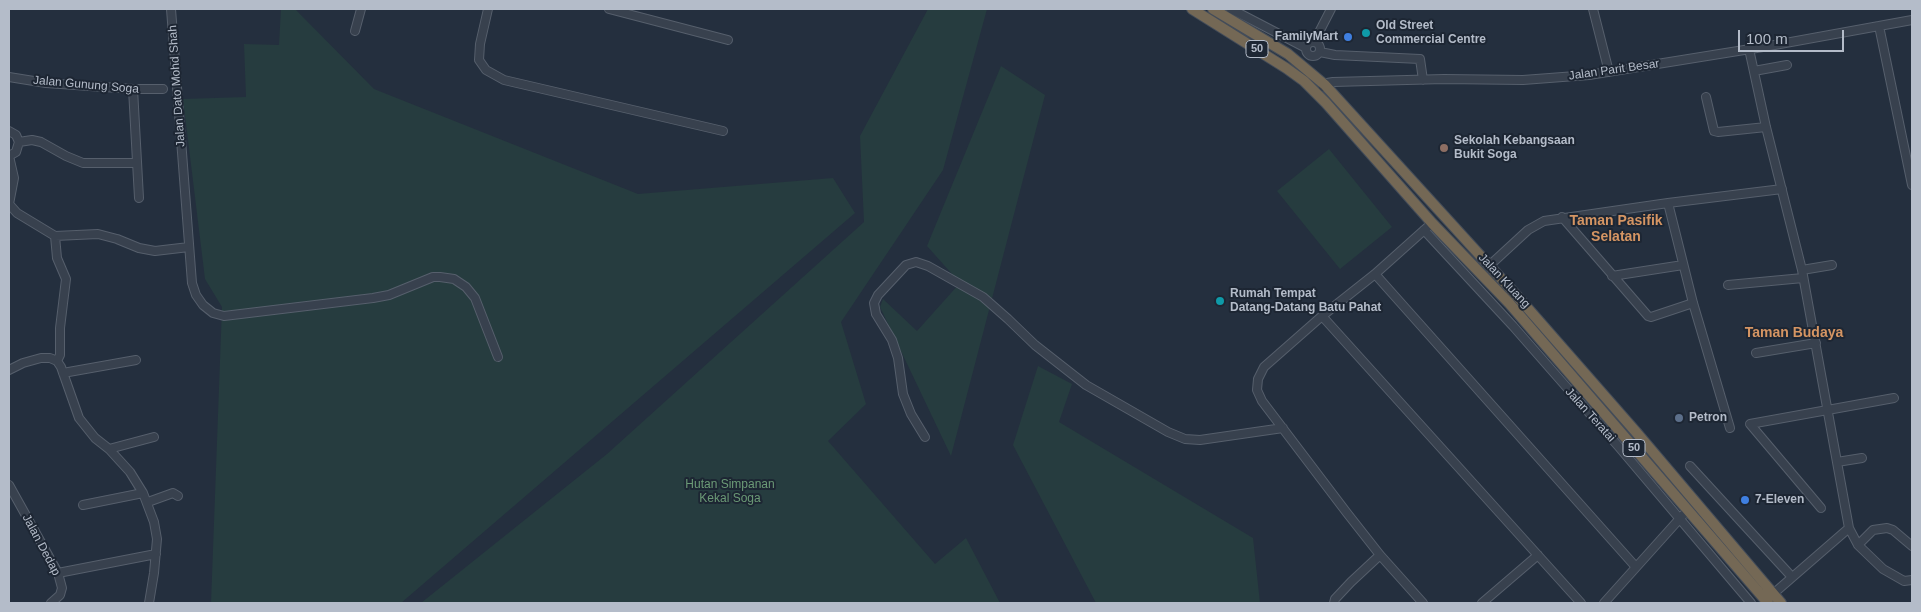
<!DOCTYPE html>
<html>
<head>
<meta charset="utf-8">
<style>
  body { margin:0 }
  #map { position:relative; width:1921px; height:612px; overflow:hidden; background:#242f3e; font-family:Arial,sans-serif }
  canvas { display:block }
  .frame { position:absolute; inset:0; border:10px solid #b4bcc9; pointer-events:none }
  .scale { position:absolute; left:1738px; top:30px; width:106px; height:22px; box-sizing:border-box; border:2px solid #b4bcc9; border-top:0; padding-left:6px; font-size:15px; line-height:18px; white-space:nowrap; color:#b4bcc9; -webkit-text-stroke:4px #1d2633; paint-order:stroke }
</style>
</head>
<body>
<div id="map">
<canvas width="1921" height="612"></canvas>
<div class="frame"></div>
<div class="scale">100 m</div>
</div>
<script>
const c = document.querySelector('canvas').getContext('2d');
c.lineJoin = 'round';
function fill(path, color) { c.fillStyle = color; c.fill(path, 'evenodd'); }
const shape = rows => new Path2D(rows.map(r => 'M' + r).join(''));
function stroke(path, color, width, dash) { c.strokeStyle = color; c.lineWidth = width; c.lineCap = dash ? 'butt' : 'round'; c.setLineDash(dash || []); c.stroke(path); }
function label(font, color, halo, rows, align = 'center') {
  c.font = font + ' Arial,sans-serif'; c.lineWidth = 4; c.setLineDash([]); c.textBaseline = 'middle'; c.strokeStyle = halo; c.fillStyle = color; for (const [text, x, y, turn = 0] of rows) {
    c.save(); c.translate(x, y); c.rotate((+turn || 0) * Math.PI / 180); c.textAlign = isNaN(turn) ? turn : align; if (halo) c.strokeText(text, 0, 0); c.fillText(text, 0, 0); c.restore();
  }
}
fill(shape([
  [281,9,295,9,374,89,638,194,833,178,855,213,401,603,211,603,222,307,205,279,183,99,246,97,244,44,279,45],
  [928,9,987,9,943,170,841,322,866,404,828,441,935,564,966,538,1000,603,421,603,607,454,864,222,860,136],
  [1001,66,1045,95,951,456,880,307,883,299,917,331,960,283,927,246],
  [1329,149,1392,227,1340,269,1277,191],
  [1038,366,1072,384,1059,422,1253,538,1260,603,1096,603,1013,445]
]), '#263c3f');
const minor = shape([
  [171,9,192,283,196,295,203,305,213,313,224,316,373,298,389,295,433,277,440,277,454,279,466,287,475,298,498,357],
  [488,9,480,44,479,60,486,70,504,80,723,131],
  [609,9,728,40],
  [1231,9,1306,48],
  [1593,9,1609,72],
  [1879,26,1912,185],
  [355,31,361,9],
  '1306 49a7 7 0 1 1 14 0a7 7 0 1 1-14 0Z',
  [1314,42,1331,9],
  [1749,49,1766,127,1802,270,1849,528,1858,545,1883,569,1904,581,1912,580],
  [1320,52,1335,55,1420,59,1423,80],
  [1754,71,1787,65],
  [9,77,46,83,133,89,163,89],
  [1323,87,1327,83,1333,82,1444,79,1523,80,1589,75,1769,46,1912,20],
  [133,89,139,198],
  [1706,97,1714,131,1718,132,1766,127],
  [9,131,16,135,19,142,16,152,9,156],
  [19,142,32,140,41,142,66,156,83,163,137,163],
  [9,156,14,178,9,204,17,213,55,236,98,234,117,239,139,248,155,251,189,247],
  [1668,203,1693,303,1730,428],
  [1562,217,1648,316,1651,317,1693,303],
  [1424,230,1513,326,1619,447,1751,603],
  [55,236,57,258,66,279,60,328,60,355,57,361],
  [1490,265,1528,230,1544,221,1668,203,1782,189],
  [1802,270,1832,265],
  [1375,274,1635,566],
  [1612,276,1683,265],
  [1728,285,1803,278],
  [1322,316,1581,603],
  [1756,353,1816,343],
  [9,370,23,363,41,358,50,358,57,361,61,367,79,418,95,438,109,449,130,472,143,493,154,522,157,539,154,573,149,603],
  [63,373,136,360],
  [925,437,911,414,903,394,898,358,892,340,876,314,874,303,878,295,906,265,916,262,928,266,983,297,1008,319,1035,345,1086,385,1168,432,1185,439,1200,440,1283,428],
  [109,449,154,437],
  [1837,462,1862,458],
  [1690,466,1792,577],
  [9,485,58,573,62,588,60,595,51,603],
  [148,502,173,493,178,496],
  [83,505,143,493],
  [1821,508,1750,424,1894,398],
  [1858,545,1873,530,1887,528,1893,530,1912,546],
  [58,573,156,554],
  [1773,594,1849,528],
  [1334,603,1335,599,1351,582,1380,555],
  [1423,603,1380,555,1347,513,1262,401,1257,390,1258,379,1264,367,1322,316,1375,274,1432,223],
  [1482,603,1538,555],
  [1604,603,1683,515]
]);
const highway = shape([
  [1192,9,1286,68,1304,81,1326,103,1432,223,1509,303,1768,603],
  [1213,9,1288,54,1325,85,1517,296,1636,432,1781,603]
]);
stroke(minor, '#565f6c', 10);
stroke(highway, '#434c59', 12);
stroke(minor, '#38414e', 8);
stroke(highway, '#746855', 10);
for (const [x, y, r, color] of [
  [1366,33,5,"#0f9aa8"],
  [1348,37,5,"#3f7fe0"],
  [1444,148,5,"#8d6e63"],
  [1220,301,5,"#0f9aa8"],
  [1679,418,5,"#5c6f8a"],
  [1745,500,5,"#3f7fe0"]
]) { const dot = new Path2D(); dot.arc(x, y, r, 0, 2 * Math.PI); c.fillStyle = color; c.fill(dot); stroke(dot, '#1d2633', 2); }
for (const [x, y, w] of [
  [1257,49,22],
  [1634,448,22]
]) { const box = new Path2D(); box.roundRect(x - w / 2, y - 8.5, w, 17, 4); c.fillStyle = '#1d2633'; c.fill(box); stroke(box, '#b4bcc9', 1); }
label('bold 11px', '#b4bcc9', null, [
  ["50",1257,49],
  ["50",1634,448]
]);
label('bold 12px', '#b4bcc9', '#1d2633', [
  ["Old Street",1376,26],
  ["Commercial Centre",1376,40],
  ["FamilyMart",1338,37,"right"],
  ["Sekolah Kebangsaan",1454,141],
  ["Bukit Soga",1454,155],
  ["Rumah Tempat",1230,294],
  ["Datang-Datang Batu Pahat",1230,308],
  ["Petron",1689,418],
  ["7-Eleven",1755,500]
], 'left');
label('12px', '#b4bcc9', '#1d2633', [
  ["Jalan Parit Besar",1614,70,-8],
  ["Jalan Gunung Soga",86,85,5],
  ["Jalan Dato Mohd Shah",177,86,-94],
  ["Jalan Kluang",1504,281,47],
  ["Jalan Teratai",1590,415,48],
  ["Jalan Dedap",41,545,62]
]);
label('12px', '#6b9a76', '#1d2633', [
  ["Hutan Simpanan",730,485],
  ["Kekal Soga",730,499]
]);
label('bold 14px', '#d59563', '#1d2633', [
  ["Taman Pasifik",1616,221],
  ["Selatan",1616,237],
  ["Taman Budaya",1794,333]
]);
</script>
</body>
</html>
